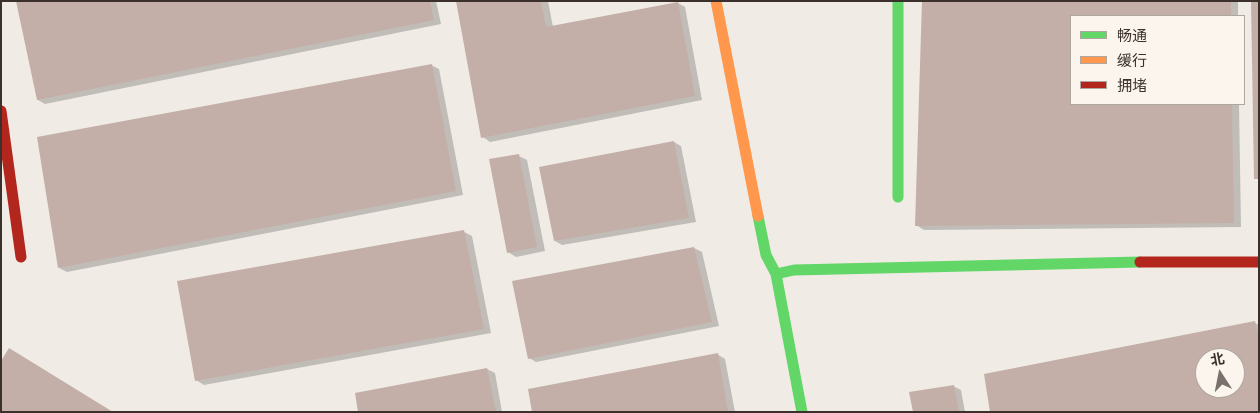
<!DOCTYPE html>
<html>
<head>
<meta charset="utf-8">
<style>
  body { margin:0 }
  #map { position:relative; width:1260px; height:413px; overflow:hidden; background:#f0ebe5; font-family:Montserrat,"Noto Sans SC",sans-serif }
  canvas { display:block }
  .frame { position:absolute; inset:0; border:2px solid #3b302b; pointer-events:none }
  .legend { position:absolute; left:1070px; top:15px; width:175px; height:90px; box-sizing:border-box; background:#fbf5ee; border:1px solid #aea6a0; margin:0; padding:6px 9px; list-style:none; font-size:15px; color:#3b302b }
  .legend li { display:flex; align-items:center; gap:10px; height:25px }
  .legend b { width:25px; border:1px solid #aea6a0 }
  .north { position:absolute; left:1195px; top:348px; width:50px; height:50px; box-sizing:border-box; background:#fbf5ee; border:1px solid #aea6a0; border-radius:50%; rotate:349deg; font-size:14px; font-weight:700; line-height:20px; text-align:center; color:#3b302b }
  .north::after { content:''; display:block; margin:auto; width:18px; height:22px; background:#7a716c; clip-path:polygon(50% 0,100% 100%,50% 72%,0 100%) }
</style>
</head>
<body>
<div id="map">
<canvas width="1260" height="413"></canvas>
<div class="frame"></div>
<ul class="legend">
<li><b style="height:6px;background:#63d668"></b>畅通</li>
<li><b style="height:6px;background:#ff974d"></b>缓行</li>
<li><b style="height:6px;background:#b3261e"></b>拥堵</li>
</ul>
<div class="north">北</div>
</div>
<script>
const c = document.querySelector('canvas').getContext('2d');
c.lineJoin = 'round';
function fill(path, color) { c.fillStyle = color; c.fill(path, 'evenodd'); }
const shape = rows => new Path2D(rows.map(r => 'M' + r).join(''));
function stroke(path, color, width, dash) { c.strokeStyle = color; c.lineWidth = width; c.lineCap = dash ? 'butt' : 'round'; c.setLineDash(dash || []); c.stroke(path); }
fill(shape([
  [18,1,436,1,441,24,45,104,38,100],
  [457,1,548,1,553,27,678,3,685,7,702,100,490,142,483,137],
  [923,1,1238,1,1238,16,1071,16,1071,104,1239,104,1241,227,924,230,916,225],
  [431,65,439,69,463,195,67,272,59,268],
  [674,142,681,146,696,222,562,245,555,241],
  [519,156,527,160,545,251,516,257,508,252],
  [464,232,472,236,491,333,204,385,196,380],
  [694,248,702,252,719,326,536,362,529,358],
  [1255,323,1259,325,1259,412,991,412],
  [1205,358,1235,358,1235,388,1205,388],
  [717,354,725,359,735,412,534,412],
  [487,369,495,373,502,412,359,412],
  [953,386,961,390,965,412,914,412]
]), '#0003');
fill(shape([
  [16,1,430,1,434,20,37,100],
  [456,1,541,1,546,27,678,2,695,96,481,138],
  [922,1,1231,1,1231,16,1071,16,1071,104,1232,104,1234,223,915,226],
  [1251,1,1259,1,1259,179,1254,179],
  [432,64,456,191,58,268,37,137],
  [674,141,689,218,554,241,539,167],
  [519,154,537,247,507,253,489,159],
  [464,230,484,329,195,381,177,281],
  [694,247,712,322,528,359,512,281],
  [1255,321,1259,339,1259,412,990,412,984,374],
  [1205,358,1235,358,1235,388,1205,388],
  [9,348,113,412,1,412,1,361],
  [718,353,728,412,532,412,528,389],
  [487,368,496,412,358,412,355,393],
  [954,385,959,412,913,412,909,392]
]), '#c3afa7');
stroke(shape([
  [898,1,898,197],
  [758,216,766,255,776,274,802,412],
  [776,274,794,270,1140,262]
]), '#63d668', 11);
stroke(shape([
  [716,1,758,216]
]), '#ff974d', 11);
stroke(shape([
  [1,111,21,257],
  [1140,262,1259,262]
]), '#b3261e', 11);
</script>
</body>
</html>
